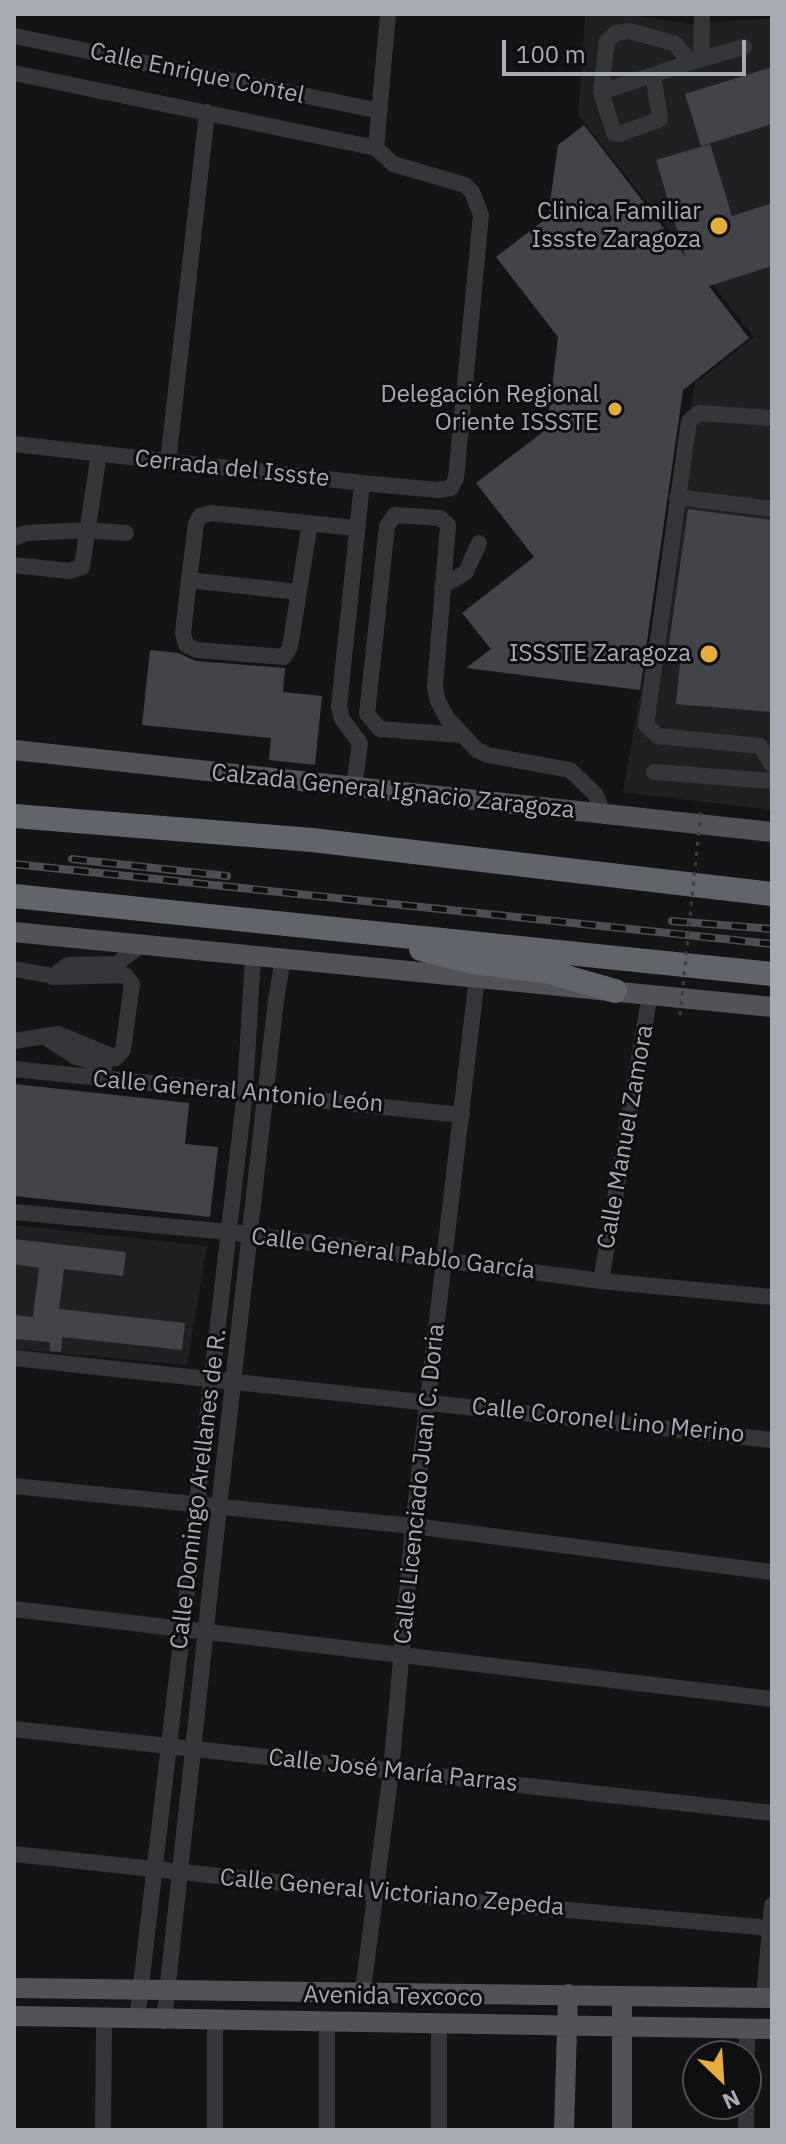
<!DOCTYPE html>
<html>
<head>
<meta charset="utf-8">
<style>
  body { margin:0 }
  #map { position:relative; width:786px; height:2144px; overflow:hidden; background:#141416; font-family:"IBM Plex Sans",sans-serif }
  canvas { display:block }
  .frame { position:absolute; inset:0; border:16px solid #a7abb5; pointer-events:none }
  .north { position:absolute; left:682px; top:2040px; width:80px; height:80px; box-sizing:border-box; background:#0f0f11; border:2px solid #4c4d53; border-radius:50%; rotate:155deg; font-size:22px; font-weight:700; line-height:32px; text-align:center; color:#a7abb5 }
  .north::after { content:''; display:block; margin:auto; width:28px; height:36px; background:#e4ad3e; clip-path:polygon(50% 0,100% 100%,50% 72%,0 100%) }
  .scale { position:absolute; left:502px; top:40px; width:244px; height:36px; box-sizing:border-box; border:4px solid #a7abb5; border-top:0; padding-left:10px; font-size:24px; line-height:28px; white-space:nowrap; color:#a7abb5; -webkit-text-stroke:6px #0f0f11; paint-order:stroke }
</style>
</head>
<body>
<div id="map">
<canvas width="786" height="2144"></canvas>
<div class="frame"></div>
<div class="north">N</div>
<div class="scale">100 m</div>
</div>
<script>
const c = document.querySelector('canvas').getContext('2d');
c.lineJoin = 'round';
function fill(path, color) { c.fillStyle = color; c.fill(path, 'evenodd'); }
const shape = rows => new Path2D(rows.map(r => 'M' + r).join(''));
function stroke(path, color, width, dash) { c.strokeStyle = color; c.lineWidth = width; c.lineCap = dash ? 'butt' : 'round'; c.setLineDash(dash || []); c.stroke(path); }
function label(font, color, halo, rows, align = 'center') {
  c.font = font + ' "IBM Plex Sans",sans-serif'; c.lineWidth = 6; c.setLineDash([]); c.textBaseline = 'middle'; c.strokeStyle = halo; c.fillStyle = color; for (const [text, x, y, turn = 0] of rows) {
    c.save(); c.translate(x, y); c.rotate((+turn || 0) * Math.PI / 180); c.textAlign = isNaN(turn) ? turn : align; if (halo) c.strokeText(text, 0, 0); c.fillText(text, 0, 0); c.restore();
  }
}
fill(shape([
  [585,14,624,14,690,24,772,18,772,810,623,792,695,383,754,337,578,115],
  [14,1225,207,1246,187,1365,14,1349]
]), '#202023');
fill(shape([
  [772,67,772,124,701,146,685,94],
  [584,125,685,256,656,160,710,144,732,216,772,203,772,266,709,286,749,338,683,390,640,690,466,668,491,649,462,613,534,557,476,483,547,429,558,337,496,257,548,217,558,145],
  [688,509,772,520,772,712,676,704,681,652,668,651],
  [150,650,178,653,196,661,285,668,283,692,322,696,315,765,269,760,271,738,142,725],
  [14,1084,189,1103,185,1144,218,1147,210,1217,14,1196],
  [14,1239,126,1252,123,1276,64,1269,59,1309,185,1323,182,1350,62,1337,61,1352,50,1351,50,1342,14,1339,14,1315,33,1317,39,1268,14,1264]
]), '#434449');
stroke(shape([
  [14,36,380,111],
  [701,59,702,14],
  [14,73,376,148],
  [653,75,660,119,620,134,614,133,601,92,653,75,691,62,744,47],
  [601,92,607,41,616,33,629,31,674,43,691,62],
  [376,148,388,14],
  [772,418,699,413,689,421,646,725,658,736,760,746,772,765],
  [14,444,362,483,438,490,451,488,456,478,481,215,472,192,465,185,393,164,376,148],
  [168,462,207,112],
  [677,497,772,509],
  [310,523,290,647,284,657,197,650,186,645,183,633,189,580,196,524,200,516,211,513,356,528],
  [14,538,26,533,87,530,126,533],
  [14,565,69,571,82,567,99,453],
  [189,580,298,592],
  [442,587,466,572,479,543],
  [462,735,380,729,367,714,387,526,395,515,440,518,448,525,435,686,437,699,447,718,477,750,488,755,570,770,595,794,604,815],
  [654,772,772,781],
  [354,787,360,743,342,719,339,707,362,483],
  [14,969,58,977,125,975,132,984,123,1050,116,1058,58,1034,14,1041],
  [52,977,68,965,116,964,141,945],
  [45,1037,76,1057,105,1065],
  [14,1069,462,1115],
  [14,1212,229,1232,601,1281,772,1297],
  [601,1281,650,994],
  [14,1358,772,1440],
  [14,1486,413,1526,772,1572],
  [14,1609,772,1699],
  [14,1729,772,1813],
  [14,1854,377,1893,770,1928],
  [363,1990,391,1771,413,1526,477,977],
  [764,1998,772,1905],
  [137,2020,245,1092,253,956],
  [164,2021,219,1507,276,1000,283,959],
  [103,2130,104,2020],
  [215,2130,215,2022],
  [327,2130,327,2022],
  [439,2130,439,2022],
  [746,2130,747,2029]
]), '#35363a', 16);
stroke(shape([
  [14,750,772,832],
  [14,932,772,1007],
  [14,1988,772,1998],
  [14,2016,772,2029],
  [564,2130,568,1994],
  [622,2130,622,1996]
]), '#525359', 20);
stroke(shape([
  [14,816,312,840,772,894],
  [14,896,772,974],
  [421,949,473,962,545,971,615,991]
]), '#62646b', 24);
const rail = shape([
  [72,859,227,876],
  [14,864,772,944],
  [672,921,772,929]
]);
stroke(rail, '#4d4e53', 8);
stroke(rail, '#0f0f11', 5, [15]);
stroke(shape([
  [680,1015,701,809]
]), '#3b3d41', 3, [4, 6]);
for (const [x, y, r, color] of [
  [719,226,10,"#e4ad3e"],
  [615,409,8,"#e4ad3e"],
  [709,654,10,"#e4ad3e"]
]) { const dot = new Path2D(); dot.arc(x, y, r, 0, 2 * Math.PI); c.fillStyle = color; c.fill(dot); stroke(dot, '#0f0f11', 3); }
label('24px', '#a7abb5', '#0f0f11', [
  ["Calle Enrique Contel",197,74,12],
  ["Cerrada del Issste",232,469,6],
  ["Calzada General Ignacio Zaragoza",393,792,6],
  ["Calle General Antonio León",238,1092,5],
  ["Calle Manuel Zamora",626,1137,-80],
  ["Calle General Pablo García",393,1254,7],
  ["Calle Coronel Lino Merino",608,1421,6],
  ["Calle Licenciado Juan C. Doria",420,1484,-84],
  ["Calle Domingo Arellanes de R.",199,1489,-83],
  ["Calle José María Parras",393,1771,6],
  ["Calle General Victoriano Zepeda",392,1893,5],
  ["Avenida Texcoco",393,1997,1]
]);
label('24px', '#a7abb5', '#0f0f11', [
  ["Clinica Familiar",701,212],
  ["Issste Zaragoza",701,240],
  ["Delegación Regional",599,395],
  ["Oriente ISSSTE",599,423],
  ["ISSSTE Zaragoza",691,654]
], 'right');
</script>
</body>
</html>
